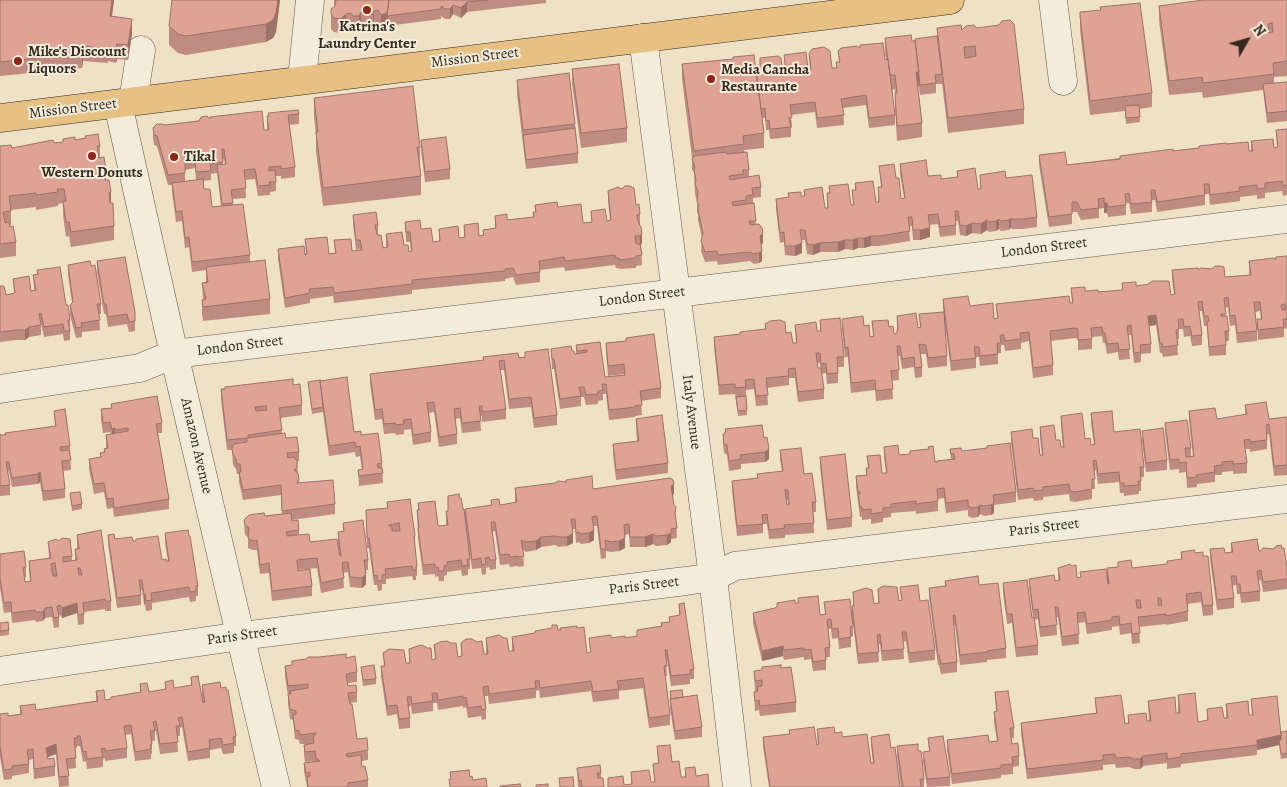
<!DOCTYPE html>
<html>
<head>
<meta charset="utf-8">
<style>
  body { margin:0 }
  #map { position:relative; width:1287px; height:787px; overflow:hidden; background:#eee1c6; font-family:Alegreya,serif }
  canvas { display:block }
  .north { position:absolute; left:1222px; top:15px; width:50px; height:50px; -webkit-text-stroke:4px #f4ecda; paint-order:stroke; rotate:52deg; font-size:14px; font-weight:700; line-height:20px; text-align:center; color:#35291e }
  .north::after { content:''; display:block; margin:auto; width:18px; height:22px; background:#35291e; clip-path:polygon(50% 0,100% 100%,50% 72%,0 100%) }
</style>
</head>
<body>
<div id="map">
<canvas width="1287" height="787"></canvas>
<div class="north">N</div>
</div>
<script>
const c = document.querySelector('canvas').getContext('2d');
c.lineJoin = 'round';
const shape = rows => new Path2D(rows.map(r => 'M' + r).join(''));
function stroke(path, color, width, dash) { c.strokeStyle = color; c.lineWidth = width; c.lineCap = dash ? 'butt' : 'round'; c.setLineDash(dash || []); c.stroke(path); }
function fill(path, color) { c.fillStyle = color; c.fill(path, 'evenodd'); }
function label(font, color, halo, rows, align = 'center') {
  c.font = font + ' Alegreya,serif'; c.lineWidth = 4; c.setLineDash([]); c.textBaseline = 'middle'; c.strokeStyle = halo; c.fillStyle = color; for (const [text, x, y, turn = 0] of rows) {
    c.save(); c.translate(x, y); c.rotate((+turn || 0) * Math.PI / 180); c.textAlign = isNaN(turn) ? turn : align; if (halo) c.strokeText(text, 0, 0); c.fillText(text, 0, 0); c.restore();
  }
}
const minor = shape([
  [1053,0,1063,81],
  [643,38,713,577,737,787],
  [302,80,310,0],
  [133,101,141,50],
  [118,104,174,354,276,787],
  [0,389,140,368,174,354,1287,219],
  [0,671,241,636,686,581,713,577,735,566,1287,499]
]);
const major = shape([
  [0,118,950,0]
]);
stroke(minor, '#635748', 29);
stroke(major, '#35291e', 29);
stroke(minor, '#f4ecda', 28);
stroke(major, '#e7c083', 28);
fill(shape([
  [0,0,114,0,112,16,132,34,128,60,117,59,116,63,108,61,108,63,83,61,82,68,0,76],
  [280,0,276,32,273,38,266,42,186,55,178,53,169,45,169,26],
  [334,0,546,0,546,3,467,12,461,18,453,14,450,19,445,19,441,16,441,19,387,26,387,24,387,27,381,29,378,25,374,25,373,28,367,29,365,27,361,27,359,30,353,31,351,28,346,28,341,33,334,32,331,29,331,14,335,6,334,4],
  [1203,0,1287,0,1287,76,1274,77,1274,83,1287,82,1287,121,1267,123,1263,90,1203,98,1202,92,1169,95,1159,21,1159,6],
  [1080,16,1152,93,1152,107,1139,109,1140,122,1126,124,1125,111,1090,115,1080,30],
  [966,26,1024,109,1024,124,948,133,942,83,942,84,936,84,936,93,920,95,919,86,918,87,922,123,922,137,897,141,895,107,895,89,892,90,895,115,895,125,869,128,866,105,843,108,844,125,817,128,815,112,791,115,792,127,791,128,791,137,770,139,769,130,766,130,765,118,762,118,764,133,764,148,744,150,749,170,749,177,761,187,761,197,753,198,753,203,756,224,763,243,761,245,762,261,759,263,754,264,750,261,718,265,717,261,705,262,701,251,702,238,698,220,698,214,697,212,697,201,695,194,694,173,692,169,692,158,682,79,682,64,783,73,785,72,784,55,808,69,810,69,809,54,832,68,836,68,836,62,839,62,838,51,860,48,885,60,886,59,885,52,885,38,912,41,937,36,937,28,962,30],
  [572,69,627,128,627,142,581,148,572,84],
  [517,80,575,124,578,153,578,163,526,169,517,94],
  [314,98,420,147,420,166,419,166,421,176,421,195,323,206,316,151,316,136,314,117],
  [299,114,299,124,289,125,295,167,295,177,281,179,281,176,276,176,276,191,270,192,270,195,258,196,255,179,245,180,246,198,232,199,233,205,250,255,250,262,270,299,270,314,203,321,202,314,202,300,203,300,202,283,206,282,206,270,192,272,189,247,185,248,182,221,176,222,172,192,172,185,168,185,157,146,154,145,153,138,153,128,165,125,210,119,264,130,267,130,267,116],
  [223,159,224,159,225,164,223,165],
  [195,168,196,180,185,181,185,170],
  [217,173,221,206,212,207,204,189,203,181,211,180,211,174],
  [1287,129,1287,195,1283,196,1282,191,1265,193,1265,198,1257,199,1257,195,1240,197,1240,201,1210,205,1209,194,1205,194,1205,205,1157,212,1155,200,1152,200,1152,212,1131,214,1129,203,1126,203,1126,215,1108,217,1107,213,1104,213,1104,208,1099,209,1099,218,1081,220,1077,212,1072,212,1072,224,1049,227,1039,165,1039,155,1067,165,1226,144,1249,151,1251,151,1251,141,1274,148,1277,147,1276,130],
  [85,136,100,146,100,158,111,203,114,226,114,240,71,247,69,236,66,237,63,215,63,203,58,204,58,206,36,210,36,207,11,210,11,225,10,225,16,242,16,256,0,258,0,146,12,148,54,143,63,142,63,139,75,140,85,138],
  [421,140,450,169,450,179,425,182,421,150],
  [900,164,928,176,941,179,957,177,957,171,978,189,980,189,980,175,1006,178,1037,217,1037,227,1023,229,1011,229,1011,227,1009,230,1001,231,999,229,996,231,989,232,987,230,981,234,972,233,966,236,960,235,958,221,956,221,956,235,940,237,938,224,930,225,930,237,920,240,913,240,912,226,909,227,910,241,879,246,871,246,864,248,858,248,853,250,845,249,838,252,820,252,813,255,807,254,805,240,801,240,802,253,795,256,785,255,784,242,780,243,776,209,776,199,788,197,788,193,801,196,804,196,804,190,825,208,827,208,827,193,829,193,829,186,851,205,853,205,852,190,855,190,855,183,876,202,878,202,878,187,881,187,879,166,896,178,901,199,904,198,900,174],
  [608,191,636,205,640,214,640,224,639,224,642,243,641,244,642,265,636,266,636,268,619,269,619,268,616,268,615,265,565,271,564,267,540,270,540,282,516,285,513,277,505,279,505,281,412,290,412,294,334,303,333,296,310,299,310,303,285,308,278,259,278,249,306,254,305,239,329,254,335,253,334,240,352,251,360,250,360,249,356,250,353,224,353,215,378,225,378,235,376,235,383,248,386,247,386,234,404,245,409,252,411,252,410,242,406,242,405,222,421,229,433,242,439,241,439,229,459,238,464,238,464,225,479,236,483,235,483,230,495,228,495,216,507,220,533,217,533,212,535,212,535,205,558,207,583,223,591,222,591,211,607,221,610,220,608,201],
  [1287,256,1287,328,1284,329,1284,337,1258,340,1257,319,1261,319,1260,311,1255,312,1257,331,1257,341,1237,343,1235,325,1230,326,1228,307,1225,308,1226,316,1229,331,1229,341,1226,341,1226,355,1209,356,1207,326,1204,326,1202,311,1199,311,1202,335,1202,345,1192,346,1190,336,1184,337,1183,329,1179,329,1179,339,1177,339,1178,355,1163,357,1162,353,1160,353,1156,325,1149,326,1151,344,1151,353,1141,354,1141,362,1134,363,1131,335,1128,335,1130,359,1119,360,1118,352,1107,354,1105,343,1103,343,1102,336,1092,337,1092,349,1078,350,1078,339,1075,338,1051,341,1053,365,1053,375,1033,378,1029,341,1021,343,1021,349,1005,351,1004,345,1001,345,1001,353,998,353,998,364,980,366,979,357,976,357,976,368,951,371,943,309,943,299,970,306,994,319,997,318,996,304,1072,303,1071,288,1085,291,1098,292,1122,290,1122,283,1136,286,1171,295,1174,294,1172,280,1172,270,1198,270,1225,277,1249,275,1249,261,1275,260],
  [97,261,135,312,135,331,129,332,127,324,108,327,106,314,104,314,97,271],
  [68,265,91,266,101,304,101,314,99,314,100,330,82,332,82,337,76,338,70,315,70,305,72,303,68,275],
  [37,270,66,305,70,320,70,340,64,341,63,334,44,337,41,323,41,335,29,337,25,340,16,340,0,342,0,286,6,295,14,293,13,279,31,291,34,290,33,275,37,274],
  [919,314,947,356,947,366,928,368,926,354,921,354,922,367,922,377,915,378,914,367,902,369,900,356,898,356,899,380,892,381,893,399,876,401,875,390,851,393,848,357,845,357,842,329,842,319,870,337,873,336,872,321,889,327,894,334,897,333,897,316,918,328,920,328],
  [820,320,844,357,844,367,838,367,838,383,827,384,826,373,822,374,824,389,824,399,798,402,795,378,789,378,789,385,767,388,768,405,756,406,754,389,746,390,746,397,747,415,738,416,735,394,719,395,714,347,714,337,740,334,765,329,765,324,786,333,793,343,796,343,795,325,817,331,820,331],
  [817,363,820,363,820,368,818,368],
  [626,338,661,388,661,398,641,401,642,415,635,416,635,417,609,420,606,394,603,394,603,400,598,401,598,404,586,405,584,397,581,397,581,406,560,409,554,369,552,369,551,349,572,351,575,354,576,354,576,345,600,342,605,377,624,375,624,374,608,376,606,353,606,343,626,341],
  [525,352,557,415,557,425,534,428,531,407,509,409,504,370,500,370,506,409,506,419,482,422,482,416,480,416,481,431,462,433,460,418,455,419,457,434,457,444,439,447,434,412,429,413,431,432,431,442,413,445,411,429,404,430,404,434,396,435,395,433,384,434,382,419,375,420,370,383,370,374,483,360,483,357,525,357],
  [308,382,354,432,361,435,382,463,383,483,359,486,358,470,362,470,360,456,356,457,355,452,329,456,323,412,312,414],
  [293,385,302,405,302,415,280,418,282,434,299,452,299,461,297,462,299,483,335,504,335,514,292,520,292,521,299,530,299,535,310,542,340,556,338,542,338,532,343,531,343,523,368,560,368,570,366,570,366,584,362,588,350,587,348,572,343,573,344,588,321,593,317,568,298,570,312,586,312,596,272,601,269,573,260,574,257,550,253,550,248,548,248,537,245,535,244,520,282,514,281,495,243,500,239,482,239,474,237,474,236,469,233,465,232,450,227,450,221,399,221,389],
  [111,404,162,423,162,433,158,433,169,499,169,509,114,517,113,508,107,509,104,492,94,494,89,469,89,459,100,458,100,453,104,452,104,449,106,448,106,435,111,434,110,432,103,433,101,419,101,409,111,408],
  [1245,405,1269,419,1287,417,1287,475,1274,476,1269,434,1267,435,1267,449,1250,452,1250,449,1245,449,1247,463,1247,473,1233,474,1233,471,1222,472,1222,475,1215,475,1215,482,1197,484,1197,487,1187,488,1186,472,1179,473,1179,469,1170,470,1165,432,1165,423,1191,448,1191,457,1193,456,1189,421,1189,411,1217,419,1245,415],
  [54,411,70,446,71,470,63,471,65,489,65,498,43,501,40,482,38,484,12,487,9,471,8,472,10,485,10,495,0,496,0,434,1,435,55,426],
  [1091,413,1114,432,1144,467,1144,477,1141,477,1141,491,1139,491,1139,494,1124,496,1124,493,1120,493,1119,482,1098,484,1096,470,1094,471,1095,489,1092,489,1092,499,1075,502,1070,501,1069,494,1043,497,1043,500,1034,501,1033,498,1018,500,1011,442,1011,432,1033,438,1040,455,1042,455,1040,437,1040,427,1056,440,1061,447,1063,447,1061,426,1061,416,1085,439,1091,445,1094,445,1091,423],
  [636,419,668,463,668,473,616,480,613,454,613,444,637,441,636,428],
  [725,429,764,438,769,459,765,462,741,464,741,469,729,471,727,455,724,453,723,444,723,434,725,432],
  [1142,431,1167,460,1167,470,1146,472,1142,441],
  [884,447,899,455,935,462,951,459,950,449,962,451,1016,492,1016,502,994,505,994,513,991,515,984,516,980,514,978,517,972,518,968,516,968,510,946,513,944,498,938,499,938,511,916,514,916,511,891,513,891,517,883,518,883,522,871,524,871,519,862,520,862,517,860,517,856,486,856,476,866,475,866,468,868,468,867,456,882,473,886,473,884,457],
  [780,450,804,474,816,502,816,512,813,512,814,533,785,535,785,538,769,539,767,524,763,524,763,533,737,536,732,491,732,481,757,478,757,474,782,471,780,460],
  [786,500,788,500,788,505,787,505],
  [820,457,852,517,852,527,827,530,820,467],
  [515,488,593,489,674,494,672,495,676,517,677,538,671,539,671,542,667,545,656,546,653,544,645,547,630,547,629,534,625,535,625,548,619,551,611,552,606,551,606,558,601,559,597,526,593,526,594,540,589,543,581,544,579,542,576,543,575,529,572,529,573,543,567,546,559,547,555,545,541,547,536,550,526,552,523,550,524,566,518,567,518,566,510,567,509,564,500,565,495,531,492,532,496,560,496,569,490,570,489,567,486,568,486,574,482,575,481,568,472,569,465,518,465,509,491,505,491,500,500,505,515,503],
  [70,493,82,504,82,509,72,511],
  [387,502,415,536,415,546,417,566,417,576,416,576,416,580,413,580,412,576,386,579,386,584,382,584,382,590,378,591,377,585,374,585,369,548,367,548,366,510,387,508],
  [418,503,438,526,446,526,446,511,470,559,470,569,468,569,468,575,462,576,461,570,447,572,447,575,444,576,444,581,439,581,438,576,435,577,435,574,423,575,418,538,417,510,418,510],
  [165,533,198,586,198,596,196,596,196,601,190,602,189,597,152,603,152,610,146,611,145,604,144,605,142,590,141,590,141,605,117,608,108,544,108,535,115,539,133,541,162,560,166,561,168,561,165,543],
  [77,535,111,601,111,611,105,611,105,609,84,612,84,624,78,625,77,613,62,618,60,615,59,615,59,627,54,628,52,617,45,618,43,621,36,622,35,620,12,623,11,612,4,613,0,588,0,554,26,567,26,577,24,578,25,582,30,581,29,571,29,561,49,558,48,542,72,556,72,561,75,560,75,549,77,549],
  [1231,543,1259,551,1287,567,1287,589,1263,592,1261,580,1258,581,1260,591,1260,601,1241,603,1240,594,1237,594,1236,585,1232,586,1234,598,1234,608,1217,610,1210,559,1210,549,1225,553,1231,552],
  [1181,552,1195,553,1203,556,1213,605,1213,615,1203,616,1201,602,1188,604,1188,621,1166,625,1166,624,1139,627,1140,643,1132,644,1131,633,1120,635,1119,626,1112,627,1112,630,1087,634,1085,622,1078,623,1079,644,1062,646,1058,617,1056,617,1057,635,1040,637,1038,619,1034,620,1038,645,1038,655,1016,657,1012,623,1007,624,1003,593,1003,583,1032,618,1033,617,1029,588,1029,579,1055,581,1058,580,1058,568,1077,578,1107,578,1107,568,1118,567,1118,562,1132,568,1167,564,1181,559],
  [945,581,979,585,1006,648,1006,658,987,660,987,662,960,665,955,625,954,625,957,662,957,672,941,674,939,665,938,665,929,598,929,588,945,587],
  [900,587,920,601,935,650,935,660,909,663,906,641,903,642,904,659,882,661,880,644,878,645,879,662,858,664,852,616,852,606,853,606,853,592,874,604,878,603,878,589,899,601,901,600],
  [798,598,820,615,825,614,824,602,853,626,853,636,851,637,851,647,839,649,838,638,832,639,831,629,828,629,830,647,830,657,826,657,826,670,813,671,811,659,804,660,804,657,784,660,783,656,762,661,753,623,753,613,775,608,777,607,777,603,798,603],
  [679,604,694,669,694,679,690,679,690,684,671,686,667,660,666,660,667,676,665,676,670,715,670,725,649,728,643,688,619,691,619,699,593,702,591,691,540,698,539,690,536,691,536,698,489,704,488,696,485,696,486,709,486,719,482,720,481,716,468,718,466,707,463,708,463,706,438,710,437,703,433,703,433,711,412,714,411,706,408,707,410,718,410,728,399,729,397,714,387,716,381,676,381,666,384,666,383,653,406,663,409,663,409,649,432,660,435,660,434,645,458,657,461,656,461,643,484,654,486,654,486,638,509,651,512,651,512,637,535,634,535,631,558,630,577,628,587,653,590,652,589,638,625,638,637,636,637,630,661,626,661,623,669,622,669,617,679,615],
  [0,623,9,630,9,635,0,636],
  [346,658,357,672,357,682,348,683,348,686,357,692,357,702,350,703,357,739,368,750,368,760,362,761,362,767,368,780,368,787,370,787,307,787,304,772,304,763,315,761,305,762,304,755,304,745,313,744,300,744,299,740,295,739,293,720,290,719,288,704,288,696,285,676,285,666,292,665,292,661],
  [361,667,376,679,376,684,363,686],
  [762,667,781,668,796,702,796,712,760,716,759,710,755,711,754,692,757,691,755,691,754,671,762,671],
  [191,677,203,702,202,695,202,685,221,688,236,736,236,746,234,746,234,753,223,754,221,748,210,750,210,758,188,761,182,727,180,728,180,736,177,736,178,752,160,754,156,731,155,731,155,741,152,741,152,754,151,754,151,759,135,761,131,734,125,735,127,748,127,758,105,761,105,758,103,759,103,767,87,769,86,761,83,762,80,746,77,746,77,748,75,748,76,768,68,769,69,786,59,787,56,754,47,757,48,759,55,766,55,776,34,779,33,759,29,760,29,773,12,776,12,779,4,780,0,757,0,714,8,716,20,714,20,706,36,710,96,701,96,691,105,700,140,693,140,684,149,692,165,689,165,682,174,688,191,686],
  [670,691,683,697,702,727,702,737,675,740,670,708],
  [995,692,1014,728,1014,738,1011,738,1012,744,1019,756,1019,766,1013,767,1013,774,1001,775,1001,778,952,784,947,750,947,740,989,742,997,741,994,722,994,712,996,711],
  [1178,695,1198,722,1207,720,1207,709,1224,718,1226,718,1226,704,1249,715,1252,715,1251,699,1281,732,1287,731,1287,758,1281,759,1279,745,1257,750,1257,755,1181,764,1181,767,1167,769,1167,763,1143,766,1140,769,1134,769,1129,767,1116,768,1115,764,1103,765,1103,770,1027,779,1021,733,1021,723,1096,713,1095,698,1125,724,1128,723,1128,715,1147,721,1149,721,1148,701,1176,713,1178,713],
  [817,729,835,733,842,737,871,763,873,763,871,746,871,737,891,748,900,787,769,787,763,747,763,737,789,734,789,730,817,745,818,745],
  [928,738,950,777,950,786,927,787,923,762,923,752,929,751],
  [657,746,672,762,681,777,685,777,685,768,696,776,709,787,608,787,608,778,624,785,631,785,631,772,651,782,654,782,653,764,658,763],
  [897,746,918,751,924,779,924,787,901,787,897,756],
  [577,768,601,773,601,778,604,787,578,787]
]), '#c08c81');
fill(shape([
  [112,0,114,0,110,30,110,16],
  [278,0,280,0,276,32,273,38,266,42,266,24],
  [389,0,387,27,381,29,381,15],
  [467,2,467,12,461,18,461,8],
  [453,5,453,14,450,19,450,9],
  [374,11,374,25,373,28,373,14],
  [361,12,361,27,359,30,359,16],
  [346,14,346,28,341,33,341,19],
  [132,19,132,34,128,60,128,45],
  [117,44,117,59,116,63,116,48],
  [83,46,83,61,82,68,82,53],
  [916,72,919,72,919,86,916,87],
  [104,171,106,171,106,185],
  [111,192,111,207,109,193],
  [1104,203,1107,203,1107,213,1104,213],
  [1011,218,1011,227,1009,230,1009,220],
  [999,219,999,229,996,231,996,221],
  [987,220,987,230,981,234,981,224],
  [972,223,972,233,966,236,966,226],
  [930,228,930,237,920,240,920,230],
  [642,233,642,243,640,246,640,236],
  [763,233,763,243,760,246,760,236],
  [871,236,871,246,864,248,864,238],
  [858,238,858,248,853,250,853,240],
  [845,240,845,249,838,252,838,242],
  [802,243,802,253,795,256,795,246],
  [820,243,820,252,813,255,813,245],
  [762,251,762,261,759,263,759,253],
  [1156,315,1156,325,1148,326,1148,316],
  [29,327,29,337,25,340,25,330],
  [115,428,115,438,112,439,112,429],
  [769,449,769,459,765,462,765,452],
  [40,472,40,482,38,484,38,474],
  [674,484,674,494,671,496,671,486],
  [994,503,994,513,991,515,991,505],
  [980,505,980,514,978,517,978,507],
  [594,530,594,540,589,543,589,533],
  [573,533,573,543,567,546,567,537],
  [671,533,671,542,667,545,667,535],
  [653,534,653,544,645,547,645,537],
  [541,537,541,547,536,550,536,541],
  [625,538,625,548,619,551,619,541],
  [366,574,366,584,362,588,362,578],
  [145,594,145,604,144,605,144,595],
  [77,603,77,613,62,618,62,608],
  [45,608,45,618,43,621,43,612],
  [783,646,783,656,762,661,762,651],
  [1281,735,1281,745,1279,740,1279,745,1257,750,1257,740],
  [56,744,56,754,46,758,46,748],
  [1143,756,1143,766,1140,769,1140,759]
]), '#9c7269');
const building = shape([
  [0,0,112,0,110,16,132,19,128,45,117,44,116,48,108,47,108,49,83,46,82,53,0,62,0,0],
  [172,0,278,0,276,13,273,20,266,24,186,36,178,34,169,26,172,0],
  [336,0,389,0,387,13,381,15,378,10,374,11,373,14,367,15,365,12,361,12,359,16,353,16,351,13,346,14,341,19,334,18,331,14,331,9,335,6,336,0],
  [389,0,488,0,467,2,461,8,453,5,450,9,445,9,441,6,441,9,387,16,389,0],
  [1203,0,1287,0,1287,61,1273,63,1274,74,1203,83,1202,77,1169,81,1159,6,1203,0],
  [1272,23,1273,32,1269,33,1268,24,1272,23],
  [1140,3,1152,93,1090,101,1080,16,1080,12,1101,10,1100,7,1140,3],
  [1010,20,1014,24,1024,109,948,118,937,28,961,25,962,30,966,26,974,25,977,28,999,25,1002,21,1010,20],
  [975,46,976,56,965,58,964,47,975,46],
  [911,35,912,41,915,41,919,72,916,72,922,123,897,126,895,93,897,93,895,75,890,75,885,38,911,35],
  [937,36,942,74,935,75,936,83,920,85,915,39,937,36],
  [883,43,885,60,888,59,895,115,869,118,866,95,841,99,844,115,817,118,815,102,790,105,792,117,789,118,791,127,770,129,769,120,766,121,765,108,761,109,756,71,760,71,760,58,778,56,781,58,783,73,786,72,784,55,806,52,808,69,811,69,809,54,812,49,824,47,830,51,832,68,837,68,836,62,840,62,838,51,841,48,857,46,860,48,860,45,883,43],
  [754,55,764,133,743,136,744,144,694,151,682,64,733,59,733,57,754,55],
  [619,64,627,128,581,133,572,69,619,64],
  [569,73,575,124,523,130,517,80,569,73],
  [1287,82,1287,111,1267,113,1263,84,1287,82],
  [413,86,420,147,417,147,421,176,323,188,316,132,318,132,314,98,413,86],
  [1139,105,1140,117,1126,118,1125,106,1139,105],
  [298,110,299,114,288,115,295,167,281,169,281,166,269,167,269,171,275,170,276,182,269,182,270,185,258,186,255,169,244,170,246,188,231,190,233,203,222,204,217,165,226,164,224,149,222,149,223,162,210,164,211,171,196,172,195,159,185,160,185,173,168,175,157,136,154,135,153,128,157,124,162,124,165,125,199,121,201,117,207,116,210,119,210,117,262,111,264,130,269,130,267,116,269,116,268,113,298,110],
  [575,128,578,153,526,160,523,135,575,128],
  [1287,129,1287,185,1283,186,1282,181,1265,183,1265,188,1257,189,1257,185,1239,187,1240,191,1210,195,1209,184,1204,184,1205,195,1157,202,1155,190,1151,190,1152,202,1131,204,1129,193,1125,194,1126,205,1108,207,1107,203,1104,203,1104,198,1098,199,1099,208,1081,210,1077,202,1072,202,1072,214,1049,217,1039,155,1065,152,1067,165,1120,159,1120,156,1173,149,1173,151,1199,148,1199,146,1226,143,1226,144,1248,142,1249,151,1253,151,1251,141,1273,139,1274,148,1278,147,1276,130,1287,129],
  [98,134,100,146,97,146,99,158,104,157,106,171,104,171,105,180,109,180,111,192,109,193,110,203,113,203,114,226,71,232,69,222,66,222,63,201,66,201,64,189,57,189,58,192,36,195,36,193,9,196,11,211,3,212,5,223,9,222,10,227,13,226,16,242,0,244,0,146,11,145,12,148,53,140,54,143,63,142,63,139,75,137,75,140,86,138,85,136,98,134],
  [446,137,450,169,425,172,421,140,446,137],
  [726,152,727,154,747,152,749,170,743,170,743,174,729,176,730,180,759,175,761,187,752,188,753,195,746,196,746,200,732,202,733,206,754,203,756,221,749,221,750,225,759,224,762,228,763,233,760,236,762,251,759,253,754,254,750,252,718,255,717,251,705,252,701,241,703,233,698,210,699,205,697,202,698,192,695,184,696,180,694,170,695,167,692,159,694,156,726,152],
  [926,160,928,176,941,175,941,179,958,177,957,171,975,168,978,189,981,189,980,175,1005,171,1006,178,1032,175,1037,217,1023,219,1011,219,1011,218,1009,220,1001,221,999,219,996,221,989,222,987,220,981,224,972,223,966,226,960,225,958,211,955,211,956,225,940,227,938,214,928,215,930,228,920,230,913,230,912,217,908,217,910,231,879,236,871,236,864,238,858,238,853,240,845,240,838,242,820,243,813,245,807,244,805,230,800,230,802,243,795,246,785,246,784,232,780,233,776,199,789,197,788,193,801,192,801,196,805,196,804,190,822,187,825,208,828,208,827,193,830,193,829,186,848,184,851,205,854,205,852,190,856,190,855,183,873,181,876,202,879,202,878,187,882,187,879,166,894,164,896,178,899,178,901,199,905,198,900,164,926,160],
  [203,179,204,189,210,189,212,207,243,204,250,255,192,262,189,237,185,238,182,211,176,212,172,183,203,179],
  [625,186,630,186,634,188,636,205,639,204,640,214,637,215,638,222,641,227,642,233,640,236,635,236,636,244,640,244,642,255,636,256,636,258,619,260,619,258,616,258,615,255,565,261,564,257,539,261,540,272,516,275,513,268,505,269,505,271,412,280,412,284,334,293,333,287,309,289,310,293,285,298,278,249,304,246,305,255,307,254,305,239,327,237,329,254,336,253,334,240,351,239,352,251,362,250,360,240,356,240,353,215,376,212,378,225,375,225,377,235,381,235,383,248,388,247,386,234,402,232,404,245,408,245,409,252,412,251,410,232,406,232,405,222,420,220,421,229,431,228,433,242,440,241,439,229,458,226,459,238,465,237,464,225,478,223,479,236,484,235,483,230,496,228,495,216,507,214,507,220,534,217,533,212,536,212,535,205,557,202,558,207,581,204,583,223,592,222,591,211,605,209,607,221,611,220,608,191,618,187,622,189,625,186],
  [1287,256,1287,319,1283,319,1284,327,1258,330,1257,319,1262,319,1260,302,1254,302,1257,331,1237,333,1235,315,1230,316,1228,297,1224,298,1226,314,1221,314,1221,316,1227,316,1229,331,1225,331,1226,345,1209,347,1207,322,1209,321,1208,316,1204,316,1202,301,1198,302,1202,335,1192,336,1190,326,1184,327,1183,319,1178,319,1179,329,1176,330,1178,345,1163,347,1162,343,1160,343,1156,315,1148,316,1151,344,1140,345,1141,352,1134,353,1131,325,1127,326,1130,349,1119,350,1118,343,1107,344,1105,333,1103,333,1102,327,1091,328,1092,339,1078,340,1078,329,1075,328,1050,331,1053,365,1033,368,1029,332,1020,333,1021,339,1005,341,1004,335,1000,335,1001,343,997,343,998,354,980,356,979,347,974,347,976,358,951,361,943,299,968,296,970,306,993,303,994,319,998,318,996,304,1069,296,1070,303,1073,303,1071,288,1085,287,1085,291,1098,290,1098,292,1123,290,1122,283,1136,282,1136,286,1149,284,1149,283,1153,281,1169,281,1171,295,1175,294,1172,270,1198,268,1198,270,1201,268,1212,269,1215,266,1220,266,1224,267,1225,277,1251,275,1249,261,1274,258,1275,260,1276,257,1287,256],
  [1285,304,1286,310,1282,310,1281,305,1285,304],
  [125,257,135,312,135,321,129,322,127,314,108,317,106,304,104,304,97,261,125,257],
  [265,260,270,299,203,307,202,300,206,299,202,283,208,282,206,267,265,260],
  [90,261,91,266,95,265,101,304,97,304,100,320,81,323,82,327,76,328,70,305,73,302,68,265,90,261],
  [60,267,66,305,68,305,70,320,68,320,70,331,64,331,63,324,44,327,41,313,39,314,41,325,29,327,25,330,16,330,0,332,0,286,4,286,6,295,15,293,13,279,29,276,31,291,36,290,33,275,38,274,37,270,60,267],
  [944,312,947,356,928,358,926,345,919,344,922,367,915,368,914,357,902,359,900,346,897,346,899,370,891,371,893,389,876,391,875,380,851,383,848,347,845,348,842,319,863,316,864,326,869,325,870,337,874,336,872,321,888,320,889,327,893,326,894,334,897,333,897,330,898,330,897,316,916,313,918,328,921,327,919,314,944,312],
  [840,318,844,357,837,357,838,373,827,374,826,363,821,364,820,353,816,353,818,368,821,368,824,389,798,392,795,368,788,369,789,376,766,378,768,395,756,396,754,379,745,380,746,387,735,388,735,384,719,385,714,337,740,334,740,332,766,329,765,324,770,321,780,320,785,322,786,333,791,332,793,343,797,343,795,325,816,322,817,331,821,331,820,320,840,318],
  [654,334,661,388,640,391,642,405,635,406,635,407,609,410,606,384,602,384,603,390,598,391,598,394,586,395,584,387,579,387,581,396,560,399,554,359,552,359,551,349,571,346,572,351,574,351,575,354,587,352,587,350,577,351,576,345,600,342,605,377,625,375,624,364,608,366,606,343,626,341,626,338,654,334],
  [548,349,557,415,534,418,531,397,509,399,504,360,499,361,506,409,482,412,482,406,479,406,481,421,462,423,460,408,454,409,457,434,439,437,434,402,427,403,431,432,413,435,411,419,403,420,404,424,396,425,395,423,384,424,382,409,375,410,370,374,484,360,483,357,518,353,519,358,525,357,525,352,548,349],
  [347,377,354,432,361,431,361,435,378,433,382,463,377,464,378,468,382,468,383,473,359,476,358,470,363,469,360,446,356,447,355,442,329,446,320,381,347,377],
  [293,379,293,385,300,384,302,405,279,408,282,430,248,435,248,438,285,433,286,438,297,437,299,452,287,453,288,458,294,457,297,461,297,467,294,470,298,473,299,479,297,483,333,480,335,504,282,511,281,485,243,490,239,472,241,472,240,464,237,464,236,459,233,455,232,448,234,444,247,442,247,438,227,440,221,389,225,389,225,387,293,379],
  [266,406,267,410,256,411,255,407,266,406],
  [320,380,323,407,312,409,308,382,320,380],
  [157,396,162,423,156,424,169,499,114,508,113,498,107,499,104,483,94,484,89,459,101,457,100,453,105,452,104,449,108,448,106,435,128,431,128,428,116,430,115,428,112,429,110,422,103,423,101,409,112,408,111,404,157,396],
  [746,396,747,410,738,411,736,397,746,396],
  [1266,402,1269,419,1287,417,1287,465,1274,466,1269,424,1266,425,1267,440,1250,442,1250,439,1244,440,1247,463,1233,464,1233,461,1222,462,1222,465,1214,466,1215,472,1196,475,1197,477,1187,478,1186,462,1179,463,1179,459,1170,460,1165,423,1187,420,1191,448,1185,448,1186,457,1194,456,1189,411,1215,408,1217,419,1247,414,1245,405,1266,402],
  [65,409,70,446,60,447,61,451,69,450,71,460,62,461,65,489,43,491,40,472,38,474,12,478,9,462,6,462,10,485,0,486,0,434,1,435,6,435,5,433,56,426,54,411,65,409],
  [1112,411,1114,432,1140,429,1144,467,1140,467,1141,481,1138,481,1139,485,1124,486,1124,483,1120,483,1119,472,1098,474,1096,460,1093,461,1095,479,1092,479,1092,489,1075,492,1070,491,1069,484,1043,487,1043,490,1034,491,1033,488,1018,490,1011,432,1032,429,1033,438,1038,438,1040,455,1043,455,1040,427,1054,425,1056,440,1060,440,1061,447,1064,447,1061,416,1082,413,1085,439,1090,438,1091,445,1095,444,1091,413,1112,411],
  [662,415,668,463,616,470,613,444,639,441,636,419,662,415],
  [762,425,764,438,767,437,769,449,765,452,740,455,741,459,729,461,727,445,724,444,723,434,726,432,725,429,762,425],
  [1163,428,1167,460,1146,463,1142,431,1163,428],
  [1010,443,1016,492,993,495,994,503,991,505,984,506,980,505,978,507,972,508,968,506,968,500,946,503,944,488,937,489,938,501,916,504,916,501,891,504,891,507,883,508,883,512,871,514,871,509,862,510,862,507,860,507,858,494,860,494,860,492,858,492,856,476,867,475,866,468,869,468,867,456,880,455,882,473,887,473,884,447,898,445,899,455,910,454,910,451,929,449,928,447,933,446,935,462,937,462,937,461,955,459,954,454,951,454,950,449,961,448,962,451,987,448,987,446,1010,443],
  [801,448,804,474,812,473,816,502,812,502,814,523,784,525,785,528,769,530,767,514,762,515,763,524,737,526,732,481,758,478,757,474,783,471,780,450,801,448],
  [785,490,788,490,789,505,787,505,785,490],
  [845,454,852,517,827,520,820,457,845,454],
  [592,476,593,489,670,478,673,480,674,484,671,486,674,505,676,507,675,513,677,528,671,529,671,533,667,535,656,536,653,534,645,537,630,537,629,524,624,525,625,538,619,541,611,542,605,540,606,549,601,549,597,516,592,517,594,530,589,533,581,534,579,532,576,533,575,519,571,519,573,533,567,537,559,537,555,536,541,537,536,541,526,542,521,540,524,556,518,557,518,556,510,557,509,554,500,555,495,522,491,522,496,560,490,560,489,557,485,558,486,564,482,565,481,558,472,560,465,509,492,505,491,500,499,499,500,505,517,502,515,488,555,483,558,481,566,482,566,480,592,476],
  [80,492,82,504,72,506,70,493,80,492],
  [459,494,460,499,461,498,463,509,464,509,470,559,467,559,468,565,462,566,461,560,447,562,447,565,444,566,444,571,439,571,438,567,435,567,435,564,423,565,418,528,419,528,417,510,419,510,418,503,435,501,438,526,448,525,446,511,448,511,448,496,459,494],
  [410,499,415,536,414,536,417,566,416,566,416,570,413,570,412,566,385,569,386,574,382,575,382,581,378,581,377,575,374,576,369,538,367,538,366,510,388,508,387,502,410,499],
  [399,523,400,531,392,531,392,526,389,526,389,525,399,523],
  [264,513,265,516,291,513,292,521,298,520,299,530,286,532,287,536,309,534,310,542,337,539,340,556,341,556,338,532,344,531,343,523,363,520,368,560,364,560,366,574,362,578,350,577,348,562,342,563,344,578,321,583,317,558,297,560,298,571,310,569,312,586,272,591,269,563,260,565,257,540,253,541,248,538,249,528,245,525,244,520,249,515,264,513],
  [101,530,111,601,105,601,105,599,83,603,84,614,78,615,77,603,62,608,60,605,57,606,59,617,54,618,52,607,45,608,43,612,36,612,35,610,12,613,11,602,4,603,0,578,0,554,24,551,26,567,23,568,25,582,31,581,29,561,51,558,48,542,56,539,59,541,62,538,70,539,72,556,63,557,63,562,77,560,75,549,79,549,77,535,101,530],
  [55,563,57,576,53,576,51,564,55,563],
  [78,568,80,568,82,575,79,575,78,568],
  [188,530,189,536,190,536,198,586,196,586,196,591,190,592,189,587,151,593,152,600,146,601,145,594,144,595,142,580,139,580,141,595,117,598,108,535,114,534,115,539,132,537,133,541,136,541,136,539,158,536,162,560,166,559,166,561,169,561,165,533,188,530],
  [1257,539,1259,551,1261,551,1263,548,1274,549,1276,546,1281,545,1282,548,1284,548,1287,567,1287,579,1263,582,1261,570,1257,571,1260,591,1241,593,1240,584,1237,584,1236,576,1231,576,1234,598,1217,600,1210,549,1224,548,1225,553,1233,552,1231,543,1257,539],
  [1194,550,1195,553,1203,552,1203,556,1208,556,1213,605,1203,606,1201,592,1186,594,1188,611,1166,616,1166,614,1138,617,1140,633,1132,634,1131,623,1120,625,1119,616,1112,617,1112,620,1087,624,1085,612,1077,613,1079,634,1062,637,1058,607,1055,607,1057,625,1040,627,1038,609,1033,610,1029,579,1054,575,1055,581,1060,580,1058,568,1070,564,1072,566,1076,565,1077,578,1081,577,1080,572,1106,569,1108,584,1109,584,1107,568,1118,567,1118,562,1131,560,1132,568,1167,564,1167,561,1182,559,1181,552,1194,550],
  [1158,598,1161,598,1162,605,1158,605,1158,598],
  [1136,600,1140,600,1141,608,1137,608,1136,600],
  [978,576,979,585,998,583,1006,648,987,651,987,652,960,655,955,615,953,615,957,662,941,664,939,655,938,655,929,588,946,586,945,581,978,576],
  [1027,580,1032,618,1034,617,1038,645,1016,648,1012,614,1007,614,1003,583,1027,580],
  [918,585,920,601,928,600,935,650,909,653,906,632,902,632,904,649,882,651,880,634,877,635,879,652,858,654,852,606,854,606,853,592,866,588,872,590,874,604,879,603,878,589,883,586,897,587,899,601,902,600,900,587,918,585],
  [818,596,820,615,826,614,824,602,850,599,853,626,850,627,851,637,839,639,838,628,832,629,831,619,827,620,830,647,825,648,826,660,813,662,811,649,804,650,804,648,784,650,783,646,762,651,753,613,775,608,777,606,777,603,795,600,795,603,798,603,798,598,818,596],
  [684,603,694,669,690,670,690,674,671,676,667,650,665,650,667,666,664,666,670,715,649,718,643,678,617,681,619,689,593,692,591,681,540,688,539,680,535,681,536,688,489,694,488,686,483,687,486,709,482,710,481,706,468,708,466,697,463,698,463,696,438,700,437,693,432,693,433,701,412,704,411,696,407,697,410,718,399,719,397,705,387,706,381,666,385,666,383,653,389,649,404,650,406,663,410,663,409,649,421,645,426,647,427,648,431,648,432,660,436,659,434,645,440,642,447,641,450,643,456,643,458,657,462,656,461,643,466,639,472,639,477,642,482,641,484,654,488,654,486,638,499,635,504,638,507,638,509,651,514,651,512,637,535,633,535,631,552,628,552,625,557,625,558,630,561,630,560,628,577,626,577,628,584,627,587,653,591,652,589,638,611,635,611,638,625,636,625,638,637,636,637,630,662,626,661,623,670,622,669,617,680,615,679,604,684,603],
  [8,622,9,630,0,631,0,623,8,622],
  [346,654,346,658,355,656,357,672,346,674,348,686,356,685,357,692,348,693,350,704,352,704,357,739,367,738,368,750,346,754,347,757,361,755,362,767,365,766,368,780,348,783,348,787,308,787,307,777,310,776,310,772,306,773,304,763,320,761,316,758,315,751,305,752,304,745,314,743,313,738,316,733,300,735,299,731,295,730,293,715,296,714,296,711,290,709,288,694,291,694,290,691,308,688,308,684,288,686,285,666,292,665,292,661,306,659,308,657,319,657,346,654],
  [374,665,376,679,363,680,361,667,374,665],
  [781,665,781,668,791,667,796,702,760,706,759,700,755,701,754,692,758,691,757,687,762,686,762,680,755,681,754,671,762,670,762,667,781,665],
  [198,676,203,703,205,702,202,685,220,682,221,688,226,687,226,690,228,690,236,736,233,737,234,743,223,745,221,738,209,740,210,748,188,752,182,717,178,718,180,726,176,726,178,742,160,744,156,721,153,722,155,731,150,731,152,744,150,745,151,749,135,752,131,725,124,726,127,748,105,751,105,748,101,749,103,757,87,759,86,751,83,752,80,736,77,736,77,738,74,738,76,758,66,759,69,776,59,777,56,744,46,748,48,759,54,758,55,766,34,769,33,749,27,750,29,764,12,766,12,769,4,770,0,747,0,714,8,713,8,716,22,714,20,706,35,704,36,710,98,701,96,691,104,690,105,700,111,699,111,697,141,692,140,684,147,683,149,692,166,689,165,682,173,680,174,688,192,685,191,677,198,676],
  [682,690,683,697,671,699,670,691,682,690],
  [1008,691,1014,728,1010,728,1012,744,1018,743,1019,756,1012,757,1013,764,1001,765,1001,768,952,774,947,740,988,735,989,742,998,741,994,712,997,711,995,692,1008,691],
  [1195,693,1198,722,1208,720,1207,709,1222,707,1224,718,1228,718,1226,704,1248,701,1249,715,1253,715,1251,699,1277,696,1281,735,1257,740,1257,745,1181,754,1181,757,1167,759,1167,753,1143,756,1140,759,1134,759,1129,757,1116,758,1115,754,1103,755,1103,760,1027,769,1021,723,1097,713,1095,698,1121,695,1125,724,1129,723,1128,715,1146,713,1147,721,1151,721,1148,701,1175,697,1176,713,1180,713,1178,695,1195,693],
  [697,695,702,727,675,731,670,699,697,695],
  [814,727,817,745,819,744,817,729,834,727,835,733,842,732,842,737,867,734,871,763,874,763,871,737,889,734,891,748,895,747,900,787,770,787,763,737,790,734,789,730,814,727],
  [1287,731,1287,753,1281,754,1279,740,1281,740,1281,732,1287,731],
  [943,736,950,777,927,779,923,752,930,751,928,738,943,736],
  [918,744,918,751,921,751,924,779,920,779,921,787,903,787,897,746,918,744],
  [670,745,672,762,679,761,681,777,686,777,685,768,695,767,696,776,708,774,709,787,608,787,608,778,623,776,624,785,632,784,631,772,649,770,651,782,655,782,653,764,659,763,657,746,670,745],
  [600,765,601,773,597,773,598,778,603,778,604,787,582,787,581,780,579,781,577,768,600,765],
  [469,770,470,777,472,776,473,780,486,778,487,787,450,787,449,779,451,779,450,772,469,770],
  [573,777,574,787,560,787,559,778,573,777],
  [520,784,521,787,500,787,500,786,520,784],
  [548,784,548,787,536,787,536,785,548,784]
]);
fill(building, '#dfa396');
stroke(building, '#9c7269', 1);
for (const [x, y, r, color] of [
  [367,10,5,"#8f2418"],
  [18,61,5,"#8f2418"],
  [711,79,5,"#8f2418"],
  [92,156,5,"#8f2418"],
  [174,157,5,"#8f2418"]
]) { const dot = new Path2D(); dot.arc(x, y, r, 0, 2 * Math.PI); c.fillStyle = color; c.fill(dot); stroke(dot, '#f4ecda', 2); }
label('bold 15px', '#35291e', '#f4ecda', [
  ["Katrina's",367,27,"center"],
  ["Laundry Center",367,44,"center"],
  ["Mike's Discount",28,52],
  ["Liquors",28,69],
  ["Media Cancha",721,70],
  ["Restaurante",721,87],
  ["Tikal",184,157],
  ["Western Donuts",92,173,"center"]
], 'left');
label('15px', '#35291e', '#f4ecda', [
  ["Mission Street",475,58,-7],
  ["Mission Street",73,109,-7],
  ["London Street",1044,248,-7],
  ["London Street",642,297,-7],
  ["London Street",240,346,-7],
  ["Italy Avenue",691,412,83],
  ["Amazon Avenue",196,446,77],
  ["Paris Street",1044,528,-7],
  ["Paris Street",644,586,-7],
  ["Paris Street",242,636,-8]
]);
</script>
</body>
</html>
